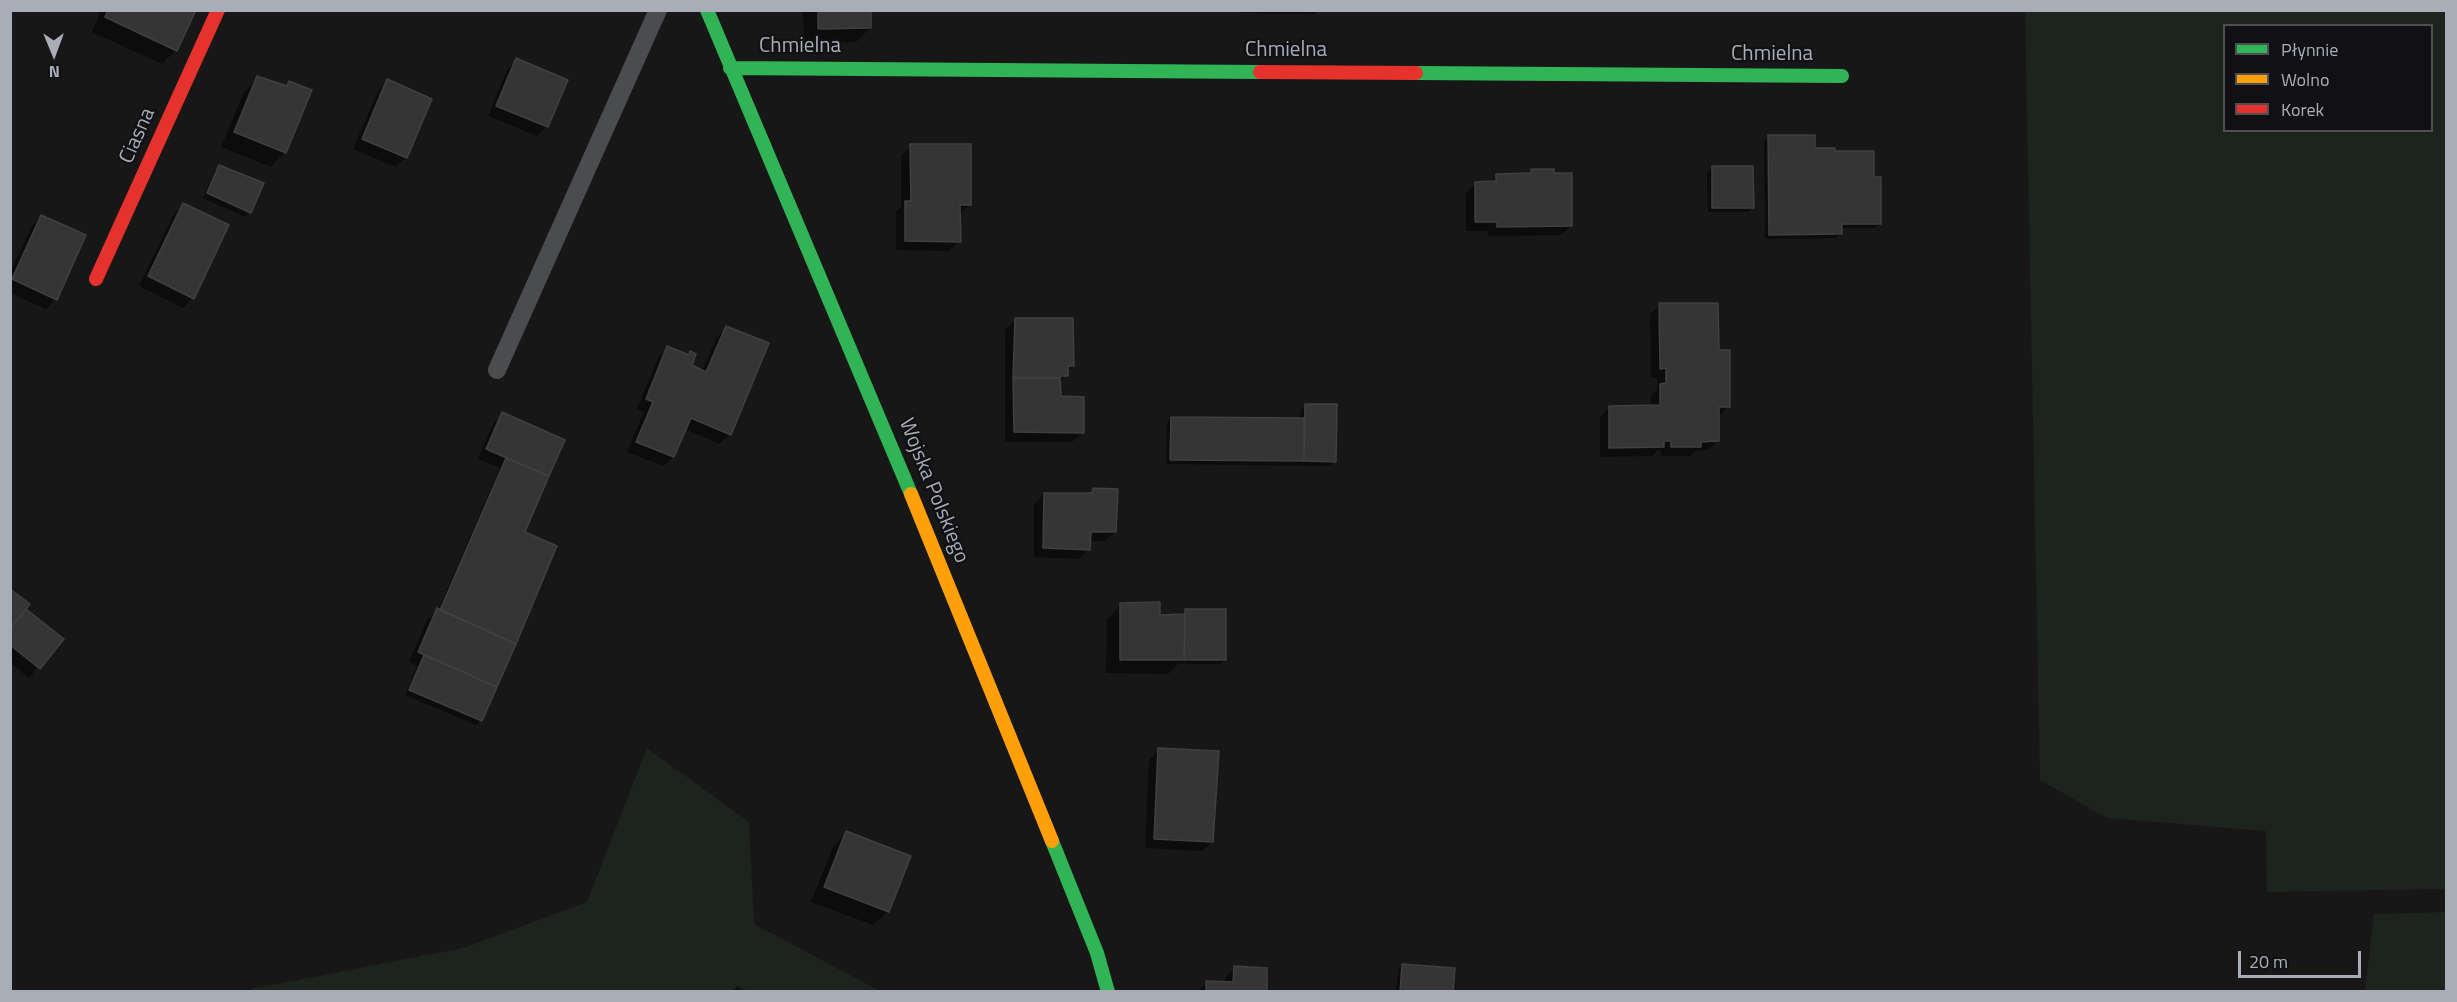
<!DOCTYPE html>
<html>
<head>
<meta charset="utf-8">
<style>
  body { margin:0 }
  #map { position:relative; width:2457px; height:1002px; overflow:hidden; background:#171717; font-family:"Titillium Web",sans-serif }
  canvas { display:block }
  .frame { position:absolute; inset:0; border:12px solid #a8adb8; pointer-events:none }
  .legend { position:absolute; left:2223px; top:24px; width:210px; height:108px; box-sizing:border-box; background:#111113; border:2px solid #4d4f55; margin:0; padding:8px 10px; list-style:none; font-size:18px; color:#a8adb8 }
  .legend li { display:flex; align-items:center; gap:12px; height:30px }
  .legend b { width:30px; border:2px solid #4d4f55 }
  .north { position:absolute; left:24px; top:24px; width:60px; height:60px; -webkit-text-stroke:4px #111113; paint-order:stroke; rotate:179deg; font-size:16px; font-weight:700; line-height:24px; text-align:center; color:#a8adb8 }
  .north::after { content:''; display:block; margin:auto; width:21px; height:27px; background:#a8adb8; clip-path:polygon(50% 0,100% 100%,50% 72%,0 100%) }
  .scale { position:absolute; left:2238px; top:951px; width:123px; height:27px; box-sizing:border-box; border:3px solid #a8adb8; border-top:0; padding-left:8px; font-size:18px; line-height:21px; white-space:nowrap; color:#a8adb8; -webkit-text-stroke:4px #111113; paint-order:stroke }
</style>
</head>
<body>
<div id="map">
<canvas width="2457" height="1002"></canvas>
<div class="frame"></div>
<ul class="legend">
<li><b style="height:8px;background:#30b455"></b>Płynnie</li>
<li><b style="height:8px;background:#ff9f0a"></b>Wolno</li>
<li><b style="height:8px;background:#e5322d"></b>Korek</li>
</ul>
<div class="north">N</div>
<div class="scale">20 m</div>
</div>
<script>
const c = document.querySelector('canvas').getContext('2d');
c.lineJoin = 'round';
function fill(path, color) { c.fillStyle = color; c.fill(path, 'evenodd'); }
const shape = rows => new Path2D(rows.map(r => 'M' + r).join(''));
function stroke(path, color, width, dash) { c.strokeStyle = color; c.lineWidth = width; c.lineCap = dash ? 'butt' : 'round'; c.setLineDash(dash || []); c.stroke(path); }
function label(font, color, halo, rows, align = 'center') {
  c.font = font + ' "Titillium Web",sans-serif'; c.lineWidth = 4.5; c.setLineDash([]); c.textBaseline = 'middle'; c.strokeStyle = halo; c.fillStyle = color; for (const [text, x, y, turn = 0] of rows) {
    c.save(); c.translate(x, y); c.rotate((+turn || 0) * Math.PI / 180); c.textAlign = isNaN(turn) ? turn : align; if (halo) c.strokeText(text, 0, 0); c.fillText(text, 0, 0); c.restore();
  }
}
fill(shape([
  [2025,11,2446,11,2446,889,2267,892,2266,831,2107,818,2040,780],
  [2224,26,2432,26,2432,130,2224,130],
  [647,748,749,822,754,924,880,991,250,991,251,989,463,948,587,902],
  [2446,912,2446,991,2365,991,2374,914]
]), '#1d241e');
fill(shape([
  [101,10,194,10,176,50,162,64,92,32],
  [803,10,869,10,870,28,856,42,804,43],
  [1240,10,1318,10,1315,14,1240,13],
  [517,60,566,81,547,127,537,136,488,116,507,70],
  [258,78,284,87,289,83,285,152,271,167,221,147,244,92],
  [387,81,406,157,396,167,353,149,378,91],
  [1769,136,1833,153,1873,179,1880,224,1875,228,1841,228,1841,234,1836,238,1765,239,1764,141],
  [911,146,970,204,960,214,959,241,949,251,896,250,896,212,901,207,901,156],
  [219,166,250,212,245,217,203,198,215,171],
  [1712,168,1752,207,1748,212,1708,212,1707,173],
  [1531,170,1571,226,1561,235,1488,236,1488,231,1466,231,1466,193,1476,183,1489,183,1497,175,1527,175],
  [184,204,192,298,183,308,139,286,174,214],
  [41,217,56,299,46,309,10,293,10,273,32,226],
  [1660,305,1717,351,1729,406,1719,416,1718,441,1708,450,1695,451,1690,456,1661,456,1661,451,1658,450,1652,456,1600,457,1600,417,1610,407,1651,406,1651,395,1657,389,1657,378,1651,378,1650,314],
  [1015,320,1073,365,1060,382,1059,398,1082,433,1072,442,1005,442,1005,330],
  [727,327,730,434,720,444,685,429,673,457,663,466,627,452,644,412,637,409,658,358,667,348,688,356,691,353,690,366,702,371,717,337],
  [1305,406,1335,461,1330,466,1166,464,1167,423,1171,418,1300,419,1301,410],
  [503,414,563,440,523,533,514,644,481,720,476,725,405,695,417,666,409,662,427,620,438,610,500,468,478,459,493,424],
  [1093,490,1115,532,1105,541,1089,541,1089,549,1079,559,1034,557,1034,504,1044,494,1089,495],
  [10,591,24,609,62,639,29,678,10,663],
  [1121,605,1158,616,1180,616,1185,611,1225,659,1220,664,1178,664,1168,674,1106,673,1107,619],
  [1159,750,1212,842,1202,851,1145,848,1149,760],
  [847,833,888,911,873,925,811,902,833,847],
  [1402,965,1451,992,1396,992,1398,970],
  [1235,968,1265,992,1198,992,1207,982,1225,983,1225,977],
  [737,986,749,992,732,992]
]), '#0007');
const building = shape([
  [108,10,196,10,177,51,105,17,108,10],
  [818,10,871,10,871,28,818,29,818,10],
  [516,58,568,80,548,127,496,106,516,58],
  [257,76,287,86,289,81,312,90,286,153,234,132,257,76],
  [387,79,432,99,407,158,362,139,387,79],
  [1768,135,1815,135,1815,148,1835,148,1835,151,1874,151,1874,177,1881,177,1881,224,1842,224,1842,234,1769,235,1768,135],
  [910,144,971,144,971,205,960,205,961,242,905,241,905,201,911,201,910,144],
  [219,165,264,183,251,213,207,193,219,165],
  [1712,166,1753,166,1754,208,1712,208,1712,166],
  [1531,169,1554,169,1554,173,1572,173,1572,226,1497,227,1497,222,1475,222,1475,182,1496,181,1496,174,1531,173,1531,169],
  [183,203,229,225,194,299,148,276,183,203],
  [41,215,86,235,57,300,12,279,41,215],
  [1659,303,1718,303,1719,350,1730,350,1730,407,1719,407,1719,441,1701,442,1701,447,1671,447,1671,441,1664,441,1664,447,1609,448,1609,406,1660,405,1660,384,1666,383,1666,368,1660,369,1659,303],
  [1015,318,1073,318,1074,366,1068,366,1068,376,1061,376,1060,378,1013,378,1015,318],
  [726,326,769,343,731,435,691,418,674,457,636,442,653,402,646,399,667,346,689,355,690,351,696,354,692,365,706,372,726,326],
  [1013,378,1060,378,1061,396,1084,397,1084,433,1014,432,1013,378],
  [1305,404,1337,404,1336,462,1304,461,1305,404],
  [502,412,565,440,549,476,486,449,502,412],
  [1171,417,1304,418,1304,461,1170,460,1171,417],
  [506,458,549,476,525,532,557,546,516,644,440,610,506,458],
  [1093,488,1118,489,1116,532,1091,532,1090,550,1043,548,1044,493,1092,493,1093,488],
  [10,589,30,604,10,629,10,589],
  [1160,602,1160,615,1185,614,1184,660,1120,660,1120,603,1160,602],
  [437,608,516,644,497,687,418,652,437,608],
  [26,609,64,639,40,669,10,645,10,629,26,609],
  [1185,609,1226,609,1226,660,1184,660,1185,609],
  [424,655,497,687,482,721,409,690,424,655],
  [1158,748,1219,751,1213,842,1154,839,1158,748],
  [846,831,911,856,889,912,824,887,846,831],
  [1402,964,1455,968,1453,992,1400,992,1402,964],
  [1234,966,1267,968,1267,992,1206,992,1206,981,1233,982,1234,966]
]);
fill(building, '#353536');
stroke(building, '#3f4043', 1.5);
stroke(shape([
  [497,370,658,10]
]), '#4b4c50', 18);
stroke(shape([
  [707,10,911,494],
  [730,68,1260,72],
  [1416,73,1842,76],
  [1052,841,1097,953,1108,992]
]), '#30b455', 14);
stroke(shape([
  [911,494,1052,841]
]), '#ff9f0a', 14);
stroke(shape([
  [1260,72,1416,73],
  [96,279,218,10]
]), '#e5322d', 14);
label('21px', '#a8adb8', '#111113', [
  ["Chmielna",800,47],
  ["Chmielna",1286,51],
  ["Chmielna",1772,55],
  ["Ciasna",138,136,-66],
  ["Wojska Polskiego",933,491,68]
]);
</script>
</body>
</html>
